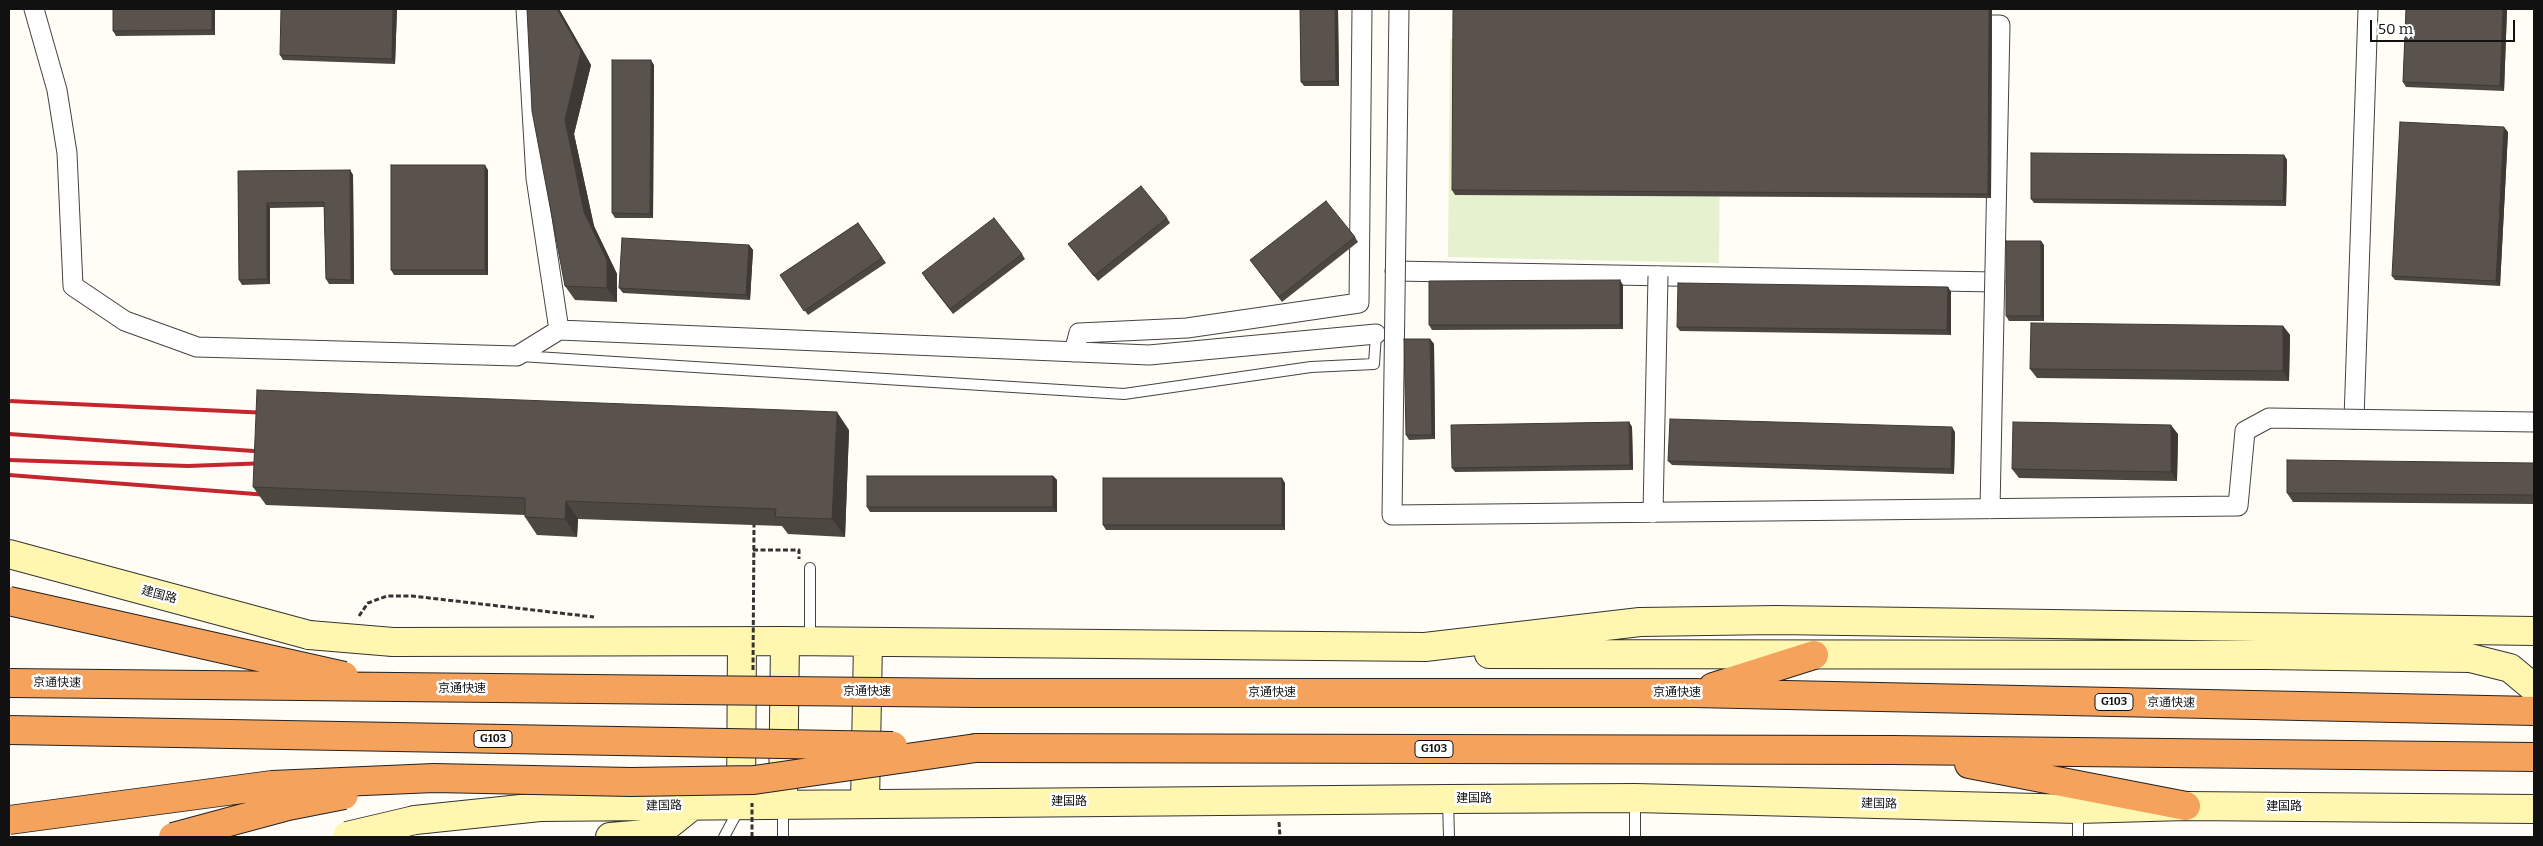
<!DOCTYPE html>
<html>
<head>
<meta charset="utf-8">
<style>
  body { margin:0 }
  #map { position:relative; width:2543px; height:846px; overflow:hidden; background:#fffdf5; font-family:Bitter,serif }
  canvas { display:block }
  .frame { position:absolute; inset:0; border:10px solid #111; pointer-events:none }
  .scale { position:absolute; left:2370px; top:20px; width:145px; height:22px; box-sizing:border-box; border:2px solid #111; border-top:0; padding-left:6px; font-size:15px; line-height:18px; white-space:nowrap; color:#111; -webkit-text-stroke:4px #fff; paint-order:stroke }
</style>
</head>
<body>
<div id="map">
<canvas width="2543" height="846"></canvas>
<div class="frame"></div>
<div class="scale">50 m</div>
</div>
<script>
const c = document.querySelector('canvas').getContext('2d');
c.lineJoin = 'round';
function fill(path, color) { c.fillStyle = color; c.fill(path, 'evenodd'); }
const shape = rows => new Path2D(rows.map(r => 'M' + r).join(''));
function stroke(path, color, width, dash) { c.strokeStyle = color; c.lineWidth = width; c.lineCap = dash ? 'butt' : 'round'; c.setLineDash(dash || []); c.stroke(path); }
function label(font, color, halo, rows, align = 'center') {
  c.font = font + ' Bitter,"Noto Sans SC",serif'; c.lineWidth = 5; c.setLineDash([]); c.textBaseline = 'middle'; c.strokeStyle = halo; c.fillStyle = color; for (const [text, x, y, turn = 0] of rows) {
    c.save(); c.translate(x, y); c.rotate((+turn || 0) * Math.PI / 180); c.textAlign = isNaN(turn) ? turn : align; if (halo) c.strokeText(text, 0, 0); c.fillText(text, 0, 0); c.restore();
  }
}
fill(shape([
  [1450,39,1721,44,1719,263,1448,257]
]), '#e6f2cf');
const lane = shape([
  [520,356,1124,394,1311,367,1374,364,1376,334],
  [810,641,810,568],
  [1448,800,1449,837],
  [2078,811,2078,837],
  [724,837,740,807],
  [783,837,783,806],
  [1635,837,1635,799]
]);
const street = shape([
  [34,9,57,90,67,153,73,286,125,321,197,347,517,356,559,330,1149,355,1376,334],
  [526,9,536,178,559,330],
  [1395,271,1995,282],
  [1074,352,1079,333,1187,328,1359,303,1362,9],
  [2354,419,2368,9]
]);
const secondary = shape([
  [9,554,309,635],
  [393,642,785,641,1425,647,1640,622,1776,620,2534,631],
  [1489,654,2265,655,2470,658,2510,668,2534,688],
  [783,800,785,641],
  [741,803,742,642],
  [865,803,868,643],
  [415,820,540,807,1448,799,1635,798,2078,809,2186,806,2534,809],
  [610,837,658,833,692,806]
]);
const highway = shape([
  [1713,687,1814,655],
  [978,693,1693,693,2534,711],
  [976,748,1892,750,2534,757],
  [1969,764,2186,806]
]);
stroke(lane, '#444', 12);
stroke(street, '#444', 21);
stroke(secondary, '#333', 30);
stroke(highway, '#222', 30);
stroke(shape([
  [753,550,799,550,799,559],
  [359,616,368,603,387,596,412,596,594,617],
  [1279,822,1280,837]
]), '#333', 3, [5, 2.5]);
stroke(lane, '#fff', 10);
stroke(street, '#fff', 19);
stroke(secondary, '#fff6b0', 28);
stroke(highway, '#f5a25d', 28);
stroke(shape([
  [9,401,269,413],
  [9,434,268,452],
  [9,460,188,466,268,463],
  [9,475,268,495]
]), '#c4262e', 4);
const streetBridge = shape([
  [1399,9,1392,515,2238,506,2245,431,2269,418,2534,422],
  [1968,25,2000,25,1990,509],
  [1653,513,1658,276]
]);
const secondaryBridge = shape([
  [309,635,393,642],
  [347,836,415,820]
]);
const highwayBridge = shape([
  [9,601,344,676],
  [9,683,978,693],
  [9,730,893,746],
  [9,820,272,785,434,778,631,782,754,780,976,748],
  [173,837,288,806,344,795]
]);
stroke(streetBridge, '#444', 21, []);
stroke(secondaryBridge, '#333', 30, []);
stroke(highwayBridge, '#222', 30, []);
stroke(shape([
  [753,670,754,525],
  [752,837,752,803]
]), '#333', 3, [5, 2.5]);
stroke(streetBridge, '#fff', 19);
stroke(secondaryBridge, '#fff6b0', 28);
stroke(highwayBridge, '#f5a25d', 28);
fill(shape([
  [215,9,215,35,116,36,113,31],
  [397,9,395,64,283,60,280,55],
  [527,9,559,9,591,65,574,134,594,226,617,274,617,302,575,300,565,286],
  [1300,9,1338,9,1339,86,1304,86,1301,82],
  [1992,9,1991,198,1455,195,1452,190],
  [2138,9,2170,9,2170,10],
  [2406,9,2507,9,2504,91,2406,87,2403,82],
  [654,65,653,218,615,218,612,213],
  [2508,132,2500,286,2395,280,2392,276],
  [2284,155,2287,160,2286,206,2034,203,2031,199],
  [350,170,353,175,354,284,329,284,326,279,324,207,270,208,270,284,242,285,239,280,238,171],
  [488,170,488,275,394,275,391,270],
  [1167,218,1170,223,1098,281,1068,244],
  [858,223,886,263,808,315,780,275],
  [1355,237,1358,242,1282,302,1254,265],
  [749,245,753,250,750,300,623,293,619,288],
  [2044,245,2044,321,2009,321,2006,316],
  [1022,254,1025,259,953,314,925,278],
  [1623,285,1623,329,1432,330,1429,325],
  [1948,287,1951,292,1951,335,1680,331,1677,327],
  [2283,326,2290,335,2289,381,2037,378,2030,369],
  [1430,339,1434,344,1435,439,1409,440,1406,435],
  [1629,422,1632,427,1633,470,1455,472,1452,468],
  [849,430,845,537,788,534,782,526,578,519,577,537,537,535,525,517,525,515,266,505,253,487],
  [1955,432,1954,474,1672,465,1668,461],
  [2178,434,2177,481,2019,478,2012,469],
  [2534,463,2534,504,2293,502,2287,493],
  [1053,476,1057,480,1057,512,870,512,867,507],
  [1285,483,1285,530,1106,530,1103,525]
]), '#4d4742');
fill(shape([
  [212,9,215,9,215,35,212,30],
  [393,9,397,9,395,64,392,59],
  [557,9,559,9,591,65,574,134,594,226,617,274,617,302,607,288,584,212,565,120],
  [1335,9,1338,9,1339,86,1336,81],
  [1989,9,1992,9,1991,198,1988,194],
  [2503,9,2507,9,2504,91,2500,86],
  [651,60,654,65,653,218,650,214],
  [2504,127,2508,132,2500,286,2496,281],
  [2284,155,2287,160,2286,206,2283,201],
  [485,165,488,170,488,275,485,270],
  [350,170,353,175,354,284,351,280],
  [267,203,270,208,270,284,267,279],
  [2041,241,2044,245,2044,321,2041,316],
  [749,245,753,250,750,300,746,295],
  [1620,280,1623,285,1623,329,1620,325],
  [1948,287,1951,292,1951,335,1947,330],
  [2283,326,2290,335,2289,381,2283,371],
  [1430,339,1434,344,1435,439,1432,435],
  [837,412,849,430,845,537,832,519],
  [1629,422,1632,427,1633,470,1630,465],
  [2171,425,2178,434,2177,481,2171,472],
  [1952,427,1955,432,1954,474,1951,469],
  [1053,476,1057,480,1057,512,1053,507],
  [1282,478,1285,483,1285,530,1282,525],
  [566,501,578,519,577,537,565,519]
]), '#3f3936');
const building = shape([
  [113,9,212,9,212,30,113,31,113,9],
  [281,9,393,9,392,59,280,55,281,9],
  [527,9,557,9,581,51,565,120,584,212,607,260,607,288,565,286,532,111,527,9],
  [1300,9,1335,9,1336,81,1301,82,1300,9],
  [1453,9,1989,9,1988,194,1452,190,1453,9],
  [2406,9,2503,9,2500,86,2403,82,2406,9],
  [612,60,651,60,650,214,612,213,612,60],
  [2400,122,2504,127,2496,281,2392,276,2400,122],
  [2031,153,2284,155,2283,201,2031,199,2031,153],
  [391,165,485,165,485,270,391,270,391,165],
  [350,170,351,280,326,279,324,202,267,203,267,279,239,280,238,171,350,170],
  [1141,186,1167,218,1094,276,1068,244,1141,186],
  [1326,201,1355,237,1279,297,1250,260,1326,201],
  [994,218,1022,254,950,309,922,273,994,218],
  [858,223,882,258,804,311,780,275,858,223],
  [622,238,749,245,746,295,619,288,622,238],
  [2006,241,2041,241,2041,316,2006,316,2006,241],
  [1620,280,1620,325,1429,325,1429,281,1620,280],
  [1678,283,1948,287,1947,330,1677,327,1678,283],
  [2031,323,2283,326,2283,371,2030,369,2031,323],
  [1404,339,1430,339,1432,435,1406,435,1404,339],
  [257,390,837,412,832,519,775,517,776,509,566,501,565,519,525,517,525,498,253,487,257,390],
  [1670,419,1952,427,1951,469,1668,461,1670,419],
  [1629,422,1630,465,1452,468,1451,425,1629,422],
  [2013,422,2171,425,2171,472,2012,469,2013,422],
  [2287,460,2534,463,2534,495,2287,493,2287,460],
  [867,476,1053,476,1053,507,867,507,867,476],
  [1103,478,1282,478,1282,525,1103,525,1103,478]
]);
fill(building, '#5a524d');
stroke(building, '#3f3936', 1);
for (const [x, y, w] of [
  [2114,702,38],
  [493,739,38],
  [1434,749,38]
]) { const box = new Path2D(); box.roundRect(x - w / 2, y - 8.5, w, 17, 4); c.fillStyle = '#fff'; c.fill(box); stroke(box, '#111', 1); }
label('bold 11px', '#111', null, [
  ["G103",2114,702],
  ["G103",493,739],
  ["G103",1434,749]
]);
label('12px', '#111', '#fff', [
  ["建国路",159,595,15],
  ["京通快速",57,683,1],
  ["京通快速",462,689],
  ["京通快速",867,692],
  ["京通快速",1272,693],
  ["京通快速",1677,693],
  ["京通快速",2171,703,1],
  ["建国路",1474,799],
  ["建国路",1069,802],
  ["建国路",1879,804,1],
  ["建国路",664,806,-1],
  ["建国路",2284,807]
]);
</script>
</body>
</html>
